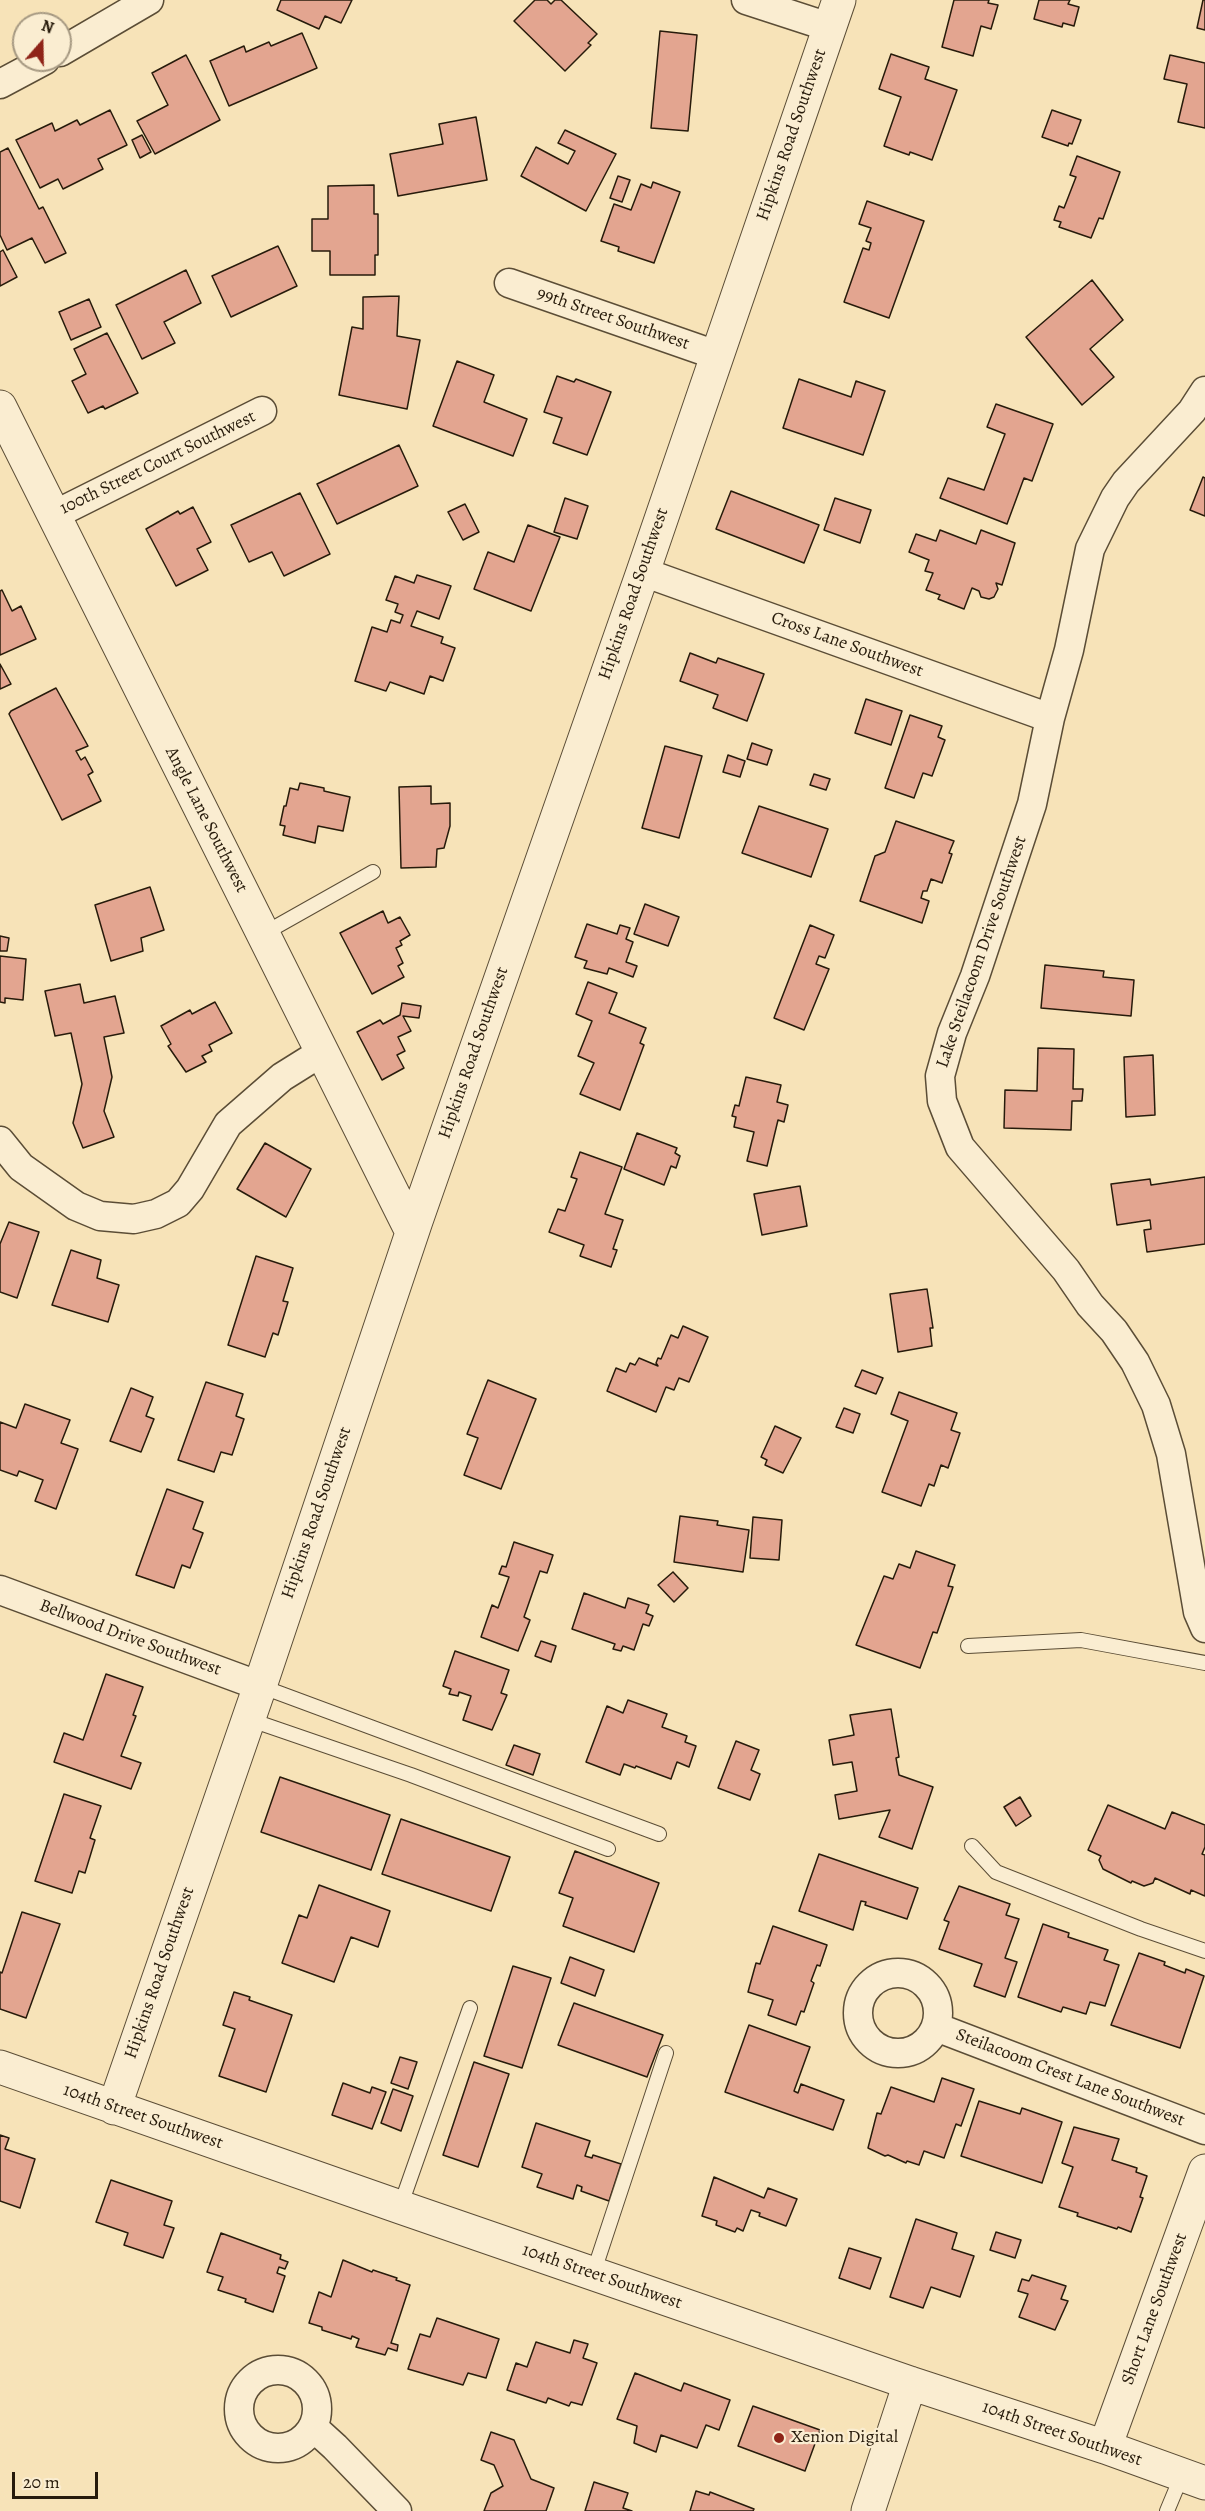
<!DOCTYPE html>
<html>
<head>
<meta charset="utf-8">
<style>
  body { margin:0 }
  #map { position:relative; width:1205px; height:2511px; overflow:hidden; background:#f7e3b8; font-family:Alegreya,serif }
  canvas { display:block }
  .north { position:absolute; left:12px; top:12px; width:60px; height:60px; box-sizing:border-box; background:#faedd1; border:2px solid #a69982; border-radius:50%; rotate:20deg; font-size:16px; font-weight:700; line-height:24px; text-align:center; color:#271b0b }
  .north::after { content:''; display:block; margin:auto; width:21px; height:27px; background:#8f2418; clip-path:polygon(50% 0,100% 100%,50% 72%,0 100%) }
  .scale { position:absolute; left:12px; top:2472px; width:86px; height:27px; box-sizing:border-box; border:3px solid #271b0b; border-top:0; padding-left:8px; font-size:18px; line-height:21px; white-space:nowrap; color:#271b0b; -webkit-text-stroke:4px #faedd1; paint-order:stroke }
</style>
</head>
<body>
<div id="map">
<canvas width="1205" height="2511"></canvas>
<div class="north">N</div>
<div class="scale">20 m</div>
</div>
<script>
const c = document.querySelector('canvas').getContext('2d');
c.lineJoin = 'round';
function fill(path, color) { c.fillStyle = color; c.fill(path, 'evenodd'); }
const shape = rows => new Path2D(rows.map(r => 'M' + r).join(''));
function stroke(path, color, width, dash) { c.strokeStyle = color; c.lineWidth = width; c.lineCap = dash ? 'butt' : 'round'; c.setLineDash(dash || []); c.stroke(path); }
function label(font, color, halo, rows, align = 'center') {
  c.font = font + ' Alegreya,serif'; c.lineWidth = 4.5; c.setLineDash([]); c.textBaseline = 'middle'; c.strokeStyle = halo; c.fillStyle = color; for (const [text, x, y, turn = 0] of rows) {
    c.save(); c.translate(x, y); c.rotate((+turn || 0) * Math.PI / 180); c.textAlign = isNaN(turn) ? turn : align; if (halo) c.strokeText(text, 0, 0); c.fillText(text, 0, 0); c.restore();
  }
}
const building = shape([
  [281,0,352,0,341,23,325,16,319,29,277,10,281,0],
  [535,0,547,0,551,4,555,0,561,0,597,34,588,43,591,45,565,71,514,21,535,0],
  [954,0,989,0,988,3,998,5,991,29,981,26,973,56,942,47,954,0],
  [1039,0,1070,0,1068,4,1079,7,1074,26,1063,23,1062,27,1034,19,1039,0],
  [1203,0,1205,0,1205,30,1197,28,1203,0],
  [660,31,697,35,688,131,651,128,660,31],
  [302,33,317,68,229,106,210,61,244,46,246,52,269,42,271,46,302,33],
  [891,54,929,67,925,79,957,90,932,160,910,152,909,155,884,146,901,97,879,89,891,54],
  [186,55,220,120,155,154,137,121,168,105,152,73,186,55],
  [1170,55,1205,63,1205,128,1178,122,1187,84,1164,79,1170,55],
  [110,110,127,145,98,159,103,169,63,189,58,179,40,188,16,140,52,123,55,131,77,120,80,125,110,110],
  [1052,110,1081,120,1072,144,1069,143,1068,146,1042,137,1052,110],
  [476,117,487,180,398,196,390,154,443,144,439,124,476,117],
  [565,130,616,154,586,211,521,176,536,147,568,164,575,151,558,143,565,130],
  [142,135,151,152,140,158,132,140,142,135],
  [8,148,39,209,43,207,66,253,45,263,32,238,7,250,0,235,0,152,8,148],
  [1077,156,1120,172,1103,219,1099,218,1091,238,1059,227,1061,222,1054,220,1059,206,1064,208,1076,177,1070,175,1077,156],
  [618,176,630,180,622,202,610,198,618,176],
  [653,182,680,192,654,263,618,251,619,247,601,241,614,204,631,210,641,184,651,188,653,182],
  [374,185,374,214,378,214,378,255,375,255,375,275,330,275,330,251,312,251,312,219,328,219,328,186,374,185],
  [867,201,924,221,889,318,844,302,863,248,869,250,871,243,866,241,871,228,859,224,867,201],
  [278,246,297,286,231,317,212,276,278,246],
  [3,250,17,277,0,286,0,252,3,250],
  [186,270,201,303,164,322,175,343,142,359,116,305,186,270],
  [1092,280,1123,320,1090,349,1114,377,1082,405,1026,337,1092,280],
  [399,296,397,336,420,340,407,409,339,395,352,327,363,329,363,297,399,296],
  [89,299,101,327,71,340,59,312,89,299],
  [107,333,138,393,105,409,103,406,88,413,72,381,86,374,74,349,107,333],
  [457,361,494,375,484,402,527,419,513,456,433,426,457,361],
  [557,376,574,382,576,379,611,392,587,455,553,443,562,418,544,412,557,376],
  [799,379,851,397,856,381,885,391,863,455,783,428,799,379],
  [996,404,1053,424,1032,481,1024,478,1007,524,940,498,948,478,984,490,1005,434,987,427,996,404],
  [399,445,418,486,337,524,317,484,399,445],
  [1203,477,1205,478,1205,516,1190,510,1203,477],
  [731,491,819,525,804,563,716,529,731,491],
  [300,493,330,554,284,576,272,552,249,562,231,525,300,493],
  [565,498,588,506,577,539,554,532,565,498],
  [835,498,871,510,860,543,824,530,835,498],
  [465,504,479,532,463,540,448,512,465,504],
  [193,507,211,542,197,549,208,570,176,586,146,529,178,511,180,514,193,507],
  [528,525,560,537,531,611,474,589,488,552,514,562,528,525],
  [940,530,976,544,981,530,1015,543,1002,585,996,583,998,589,994,597,989,599,981,597,979,591,972,588,964,609,938,599,940,595,926,590,933,573,925,571,929,560,909,552,916,534,936,541,940,530],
  [417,575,451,586,439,619,417,611,411,626,443,637,441,643,455,648,443,681,430,676,424,694,390,682,386,691,355,681,372,627,387,632,391,620,400,623,403,615,395,612,398,604,386,600,395,576,414,583,417,575],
  [2,590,12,611,21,606,36,639,0,655,0,591,2,590],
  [690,653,716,663,718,658,764,674,747,721,713,708,718,695,680,681,690,653],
  [0,664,11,684,0,689,0,664],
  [56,688,88,746,76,751,81,760,85,757,93,772,88,775,101,801,62,820,9,714,11,711,56,688],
  [866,699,902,711,891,745,855,733,866,699],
  [910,715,942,726,938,737,945,740,932,776,923,773,914,798,885,788,910,715],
  [752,743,772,750,767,765,747,759,752,743],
  [665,746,702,756,679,838,642,828,665,746],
  [728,755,745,761,740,777,723,772,728,755],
  [814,774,830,779,826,790,810,785,814,774],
  [300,783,324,788,324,791,350,797,343,831,318,826,315,843,283,835,285,826,280,825,284,806,286,806,290,788,298,790,300,783],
  [431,786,431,804,450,803,450,826,444,848,437,849,436,867,401,868,399,787,431,786],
  [759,806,828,829,811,877,742,853,759,806],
  [896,821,954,841,949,853,952,854,942,883,931,879,927,891,923,891,921,898,929,901,922,923,860,901,875,856,885,852,896,821],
  [150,887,164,930,141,938,143,951,111,961,95,905,150,887],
  [645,904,679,917,668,946,634,934,645,904],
  [383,911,388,923,400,917,410,935,400,941,402,945,396,948,403,963,398,966,404,977,372,994,340,933,383,911],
  [587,924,617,934,620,925,630,928,626,939,633,942,626,962,637,966,633,977,609,968,607,974,584,968,587,961,575,957,587,924],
  [810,925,834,935,825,958,819,956,816,964,829,969,804,1030,774,1018,810,925],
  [0,936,9,938,7,951,0,951,0,936],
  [0,956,26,959,23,1000,5,998,5,1003,0,1002,0,956],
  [1045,965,1104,971,1103,977,1134,980,1131,1016,1041,1008,1045,965],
  [588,982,617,993,609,1013,646,1028,640,1043,644,1045,620,1110,580,1094,594,1063,578,1056,592,1021,576,1014,588,982],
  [80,984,84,1003,115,996,124,1033,104,1037,112,1077,104,1111,114,1137,83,1148,73,1123,82,1084,71,1033,55,1036,45,991,80,984],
  [215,1002,232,1033,209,1045,212,1051,202,1056,206,1062,186,1072,168,1046,171,1044,161,1026,190,1010,192,1014,215,1002],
  [402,1003,421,1006,419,1018,403,1016,411,1031,398,1037,405,1051,397,1055,404,1068,382,1080,357,1032,380,1020,383,1024,400,1015,402,1003],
  [1038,1048,1074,1049,1073,1089,1083,1089,1082,1101,1072,1101,1071,1130,1004,1128,1005,1090,1037,1091,1038,1048],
  [1153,1055,1155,1115,1126,1117,1124,1057,1153,1055],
  [746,1077,781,1085,777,1102,788,1105,784,1122,778,1120,767,1166,747,1161,754,1132,734,1127,736,1117,732,1116,735,1105,739,1106,746,1077],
  [637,1133,677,1148,675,1153,680,1156,676,1168,671,1166,664,1185,624,1169,637,1133],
  [265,1143,311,1169,286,1217,237,1189,265,1143],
  [580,1152,622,1167,605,1214,623,1220,613,1249,617,1250,611,1267,580,1256,584,1245,549,1232,558,1209,565,1211,577,1179,571,1177,580,1152],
  [1205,1177,1205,1244,1147,1252,1144,1230,1151,1229,1150,1220,1117,1225,1111,1184,1150,1179,1151,1185,1205,1177],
  [800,1186,807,1226,762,1235,754,1194,800,1186],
  [9,1222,39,1232,17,1298,0,1292,0,1244,9,1222],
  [71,1250,101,1260,97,1278,119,1285,108,1322,52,1305,71,1250],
  [256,1256,293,1268,283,1301,288,1302,278,1335,273,1333,265,1357,228,1345,256,1256],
  [927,1289,933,1328,930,1328,932,1346,898,1352,890,1294,927,1289],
  [683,1326,708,1337,689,1382,679,1378,674,1390,666,1387,656,1412,607,1391,616,1368,626,1372,630,1363,635,1365,639,1358,658,1366,656,1363,658,1358,661,1359,671,1335,678,1338,683,1326],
  [862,1370,883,1378,876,1394,855,1386,862,1370],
  [488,1380,536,1399,501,1489,464,1475,478,1438,467,1434,488,1380],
  [206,1382,243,1394,236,1416,244,1419,232,1455,221,1452,214,1472,178,1460,206,1382],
  [131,1388,153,1397,146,1416,154,1419,141,1452,110,1441,131,1388],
  [899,1392,957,1413,951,1430,960,1433,948,1468,941,1465,934,1486,929,1484,921,1506,882,1492,908,1421,891,1414,899,1392],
  [25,1404,70,1420,61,1443,78,1449,56,1509,35,1501,43,1480,19,1471,17,1476,0,1470,0,1422,16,1428,25,1404],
  [844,1408,860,1414,853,1433,836,1427,844,1408],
  [775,1426,801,1438,783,1473,765,1465,767,1460,761,1457,775,1426],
  [167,1489,203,1502,193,1529,203,1533,190,1568,182,1565,174,1588,136,1575,167,1489],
  [680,1516,718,1521,717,1525,749,1530,743,1572,674,1562,680,1516],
  [753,1517,782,1520,779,1560,750,1558,753,1517],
  [514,1542,553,1555,547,1573,540,1571,524,1617,530,1620,518,1651,481,1637,492,1605,498,1608,509,1577,499,1574,502,1566,506,1567,514,1542],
  [916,1551,955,1565,948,1586,953,1587,937,1633,933,1632,920,1668,856,1645,884,1576,893,1579,899,1564,910,1568,916,1551],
  [673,1572,688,1588,674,1602,658,1585,673,1572],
  [584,1593,625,1608,628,1598,649,1605,646,1613,653,1616,649,1626,643,1624,634,1650,623,1646,621,1651,613,1649,615,1644,572,1629,584,1593],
  [541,1641,556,1646,551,1662,535,1656,541,1641],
  [455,1651,509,1670,501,1693,507,1695,492,1730,463,1720,471,1696,459,1692,458,1696,449,1694,451,1689,443,1686,455,1651],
  [106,1674,143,1687,133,1715,136,1716,121,1756,141,1763,131,1789,54,1762,64,1733,83,1740,106,1674],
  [628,1700,667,1714,662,1727,687,1736,685,1742,696,1746,689,1767,677,1762,671,1779,636,1766,635,1768,624,1764,620,1775,586,1762,607,1706,623,1713,628,1700],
  [891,1709,899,1757,896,1758,899,1775,933,1787,912,1849,879,1837,890,1810,839,1819,835,1795,857,1791,852,1762,833,1765,829,1740,854,1735,850,1715,891,1709],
  [736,1741,759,1750,751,1770,760,1774,750,1800,718,1788,736,1741],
  [514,1745,540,1754,533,1775,506,1765,514,1745],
  [280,1777,390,1815,371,1870,261,1832,280,1777],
  [64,1794,101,1806,90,1838,95,1840,85,1873,79,1871,72,1893,35,1881,64,1794],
  [1020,1797,1031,1816,1016,1826,1004,1807,1020,1797],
  [1108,1805,1165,1829,1172,1812,1205,1825,1205,1847,1202,1854,1205,1855,1205,1896,1191,1890,1190,1894,1155,1878,1153,1883,1144,1886,1132,1881,1131,1883,1103,1869,1099,1860,1101,1856,1088,1850,1108,1805],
  [401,1819,510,1857,491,1911,382,1874,401,1819],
  [575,1851,659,1883,634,1952,563,1926,573,1898,559,1893,575,1851],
  [819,1854,918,1888,907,1919,865,1905,866,1902,861,1901,853,1930,799,1911,819,1854],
  [319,1885,390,1911,378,1947,351,1937,334,1982,282,1963,299,1915,307,1918,319,1885],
  [959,1886,1010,1904,1006,1915,1019,1919,1005,1958,1017,1962,1005,1997,974,1986,982,1964,939,1949,949,1922,944,1920,959,1886],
  [22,1912,60,1924,26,2018,0,2009,0,1972,2,1973,22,1912],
  [1043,1924,1069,1933,1068,1937,1108,1950,1104,1960,1119,1965,1105,2006,1090,2002,1086,2014,1063,2007,1061,2012,1018,1997,1043,1924],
  [773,1926,827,1945,820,1966,817,1965,811,1981,814,1983,804,2012,801,2011,796,2025,768,2015,773,2000,748,1992,756,1963,760,1964,773,1926],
  [1139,1953,1165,1962,1164,1965,1185,1973,1186,1969,1204,1976,1180,2048,1111,2025,1139,1953],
  [570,1957,604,1970,595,1996,561,1983,570,1957],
  [513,1966,551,1978,522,2068,484,2056,513,1966],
  [234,1992,250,1997,249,2000,292,2015,266,2092,219,2076,235,2029,223,2025,234,1992],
  [574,2003,663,2035,647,2077,558,2045,574,2003],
  [749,2025,810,2047,794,2091,798,2093,801,2084,844,2100,833,2130,725,2092,749,2025],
  [400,2057,417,2062,408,2089,391,2083,400,2057],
  [474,2062,509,2074,478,2167,443,2155,474,2062],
  [942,2078,974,2089,961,2126,956,2124,944,2158,924,2151,919,2165,907,2161,906,2163,888,2155,885,2156,868,2148,877,2113,881,2114,891,2087,934,2102,942,2078],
  [343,2083,370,2093,372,2087,386,2092,372,2129,332,2115,343,2083],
  [393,2089,413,2096,401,2131,381,2123,393,2089],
  [979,2101,1020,2114,1022,2108,1062,2122,1042,2183,961,2156,979,2101],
  [536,2123,590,2141,585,2156,592,2158,593,2155,621,2164,609,2201,581,2191,582,2187,577,2185,573,2199,537,2187,542,2174,522,2167,536,2123],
  [1074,2127,1119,2139,1112,2160,1137,2168,1136,2172,1147,2176,1140,2197,1143,2198,1131,2232,1118,2227,1117,2229,1077,2216,1078,2213,1059,2207,1073,2167,1062,2163,1074,2127],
  [0,2135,9,2138,5,2149,35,2159,20,2208,0,2201,0,2135],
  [714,2177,764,2198,768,2188,797,2199,786,2226,759,2216,760,2213,751,2210,743,2231,737,2228,735,2232,716,2225,717,2221,702,2216,714,2177],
  [111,2180,172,2201,164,2225,174,2228,163,2258,124,2245,128,2233,96,2222,111,2180],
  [916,2219,957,2233,952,2249,974,2256,960,2297,931,2287,923,2308,890,2297,916,2219],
  [996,2232,1021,2240,1015,2258,990,2250,996,2232],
  [221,2233,281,2255,280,2259,288,2262,285,2269,279,2267,277,2273,285,2276,273,2312,245,2302,246,2299,218,2290,223,2277,207,2272,221,2233],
  [849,2248,881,2258,870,2289,839,2278,849,2248],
  [343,2260,372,2272,373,2270,397,2278,396,2280,410,2285,391,2343,398,2345,397,2351,388,2348,385,2355,356,2347,359,2339,352,2336,351,2339,322,2330,322,2327,309,2323,319,2292,331,2297,343,2260],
  [1032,2275,1066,2286,1061,2299,1068,2301,1055,2330,1019,2317,1028,2294,1018,2291,1022,2279,1029,2281,1032,2275],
  [437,2318,499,2339,486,2378,468,2373,463,2385,408,2369,420,2334,430,2337,437,2318],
  [574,2340,588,2344,583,2358,597,2363,582,2405,571,2402,569,2406,548,2398,546,2403,507,2390,516,2363,527,2367,536,2342,570,2353,574,2340],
  [635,2373,681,2391,684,2383,730,2400,719,2430,706,2425,697,2448,661,2435,656,2452,634,2443,637,2426,617,2419,635,2373],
  [753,2406,820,2430,805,2471,738,2446,753,2406],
  [491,2432,514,2440,531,2479,554,2488,546,2511,484,2511,491,2493,503,2486,494,2465,481,2460,491,2432],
  [594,2482,628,2493,623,2508,632,2511,585,2511,594,2482],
  [696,2491,709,2495,710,2492,754,2509,753,2511,690,2511,696,2491]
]);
fill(building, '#e3a590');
stroke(building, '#271b0b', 1.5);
const service = shape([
  [263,934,373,872],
  [968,1646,1081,1640,1205,1663],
  [260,1686,659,1834],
  [248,1719,411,1775,608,1849],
  [972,1846,996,1872,1141,1929,1205,1951],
  [400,2207,470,2008],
  [593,2274,666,2053],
  [1167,2511,1182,2475]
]);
const minor = shape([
  [746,0,829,27],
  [60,52,149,0],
  [0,84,45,60],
  [509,283,716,355],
  [1205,391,1192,411,1126,482,1115,498,1090,549,1069,650,1050,718,1032,804,975,976,952,1033,940,1076,942,1101,960,1147,1066,1270,1090,1305,1114,1331,1135,1362,1156,1405,1171,1454,1198,1612,1205,1628],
  [54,515,262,411],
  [643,572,1050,718],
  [0,1141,21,1167,76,1206,100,1216,134,1219,156,1214,178,1203,190,1189,228,1124,282,1077,322,1052],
  [0,1590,260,1686],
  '858 2013a40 40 0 1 1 80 0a40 40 0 1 1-80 0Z',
  [936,2027,1205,2130],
  '239 2409a39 39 0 1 1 78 0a39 39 0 1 1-78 0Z',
  [313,2427,335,2447,397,2511]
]);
const tertiary = shape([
  [0,407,412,1232],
  [0,2067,400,2207,910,2383,1105,2447,1205,2483],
  [114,2108,260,1686,416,1221,643,572,839,0],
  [1105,2447,1205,2171],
  [868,2511,910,2383]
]);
stroke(service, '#5b4d36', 16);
stroke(minor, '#5b4d36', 31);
stroke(tertiary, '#5b4d36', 35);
stroke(service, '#faedd1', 14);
stroke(minor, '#faedd1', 28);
stroke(tertiary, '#faedd1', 33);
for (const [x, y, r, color] of [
  [779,2438,6,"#8f2418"]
]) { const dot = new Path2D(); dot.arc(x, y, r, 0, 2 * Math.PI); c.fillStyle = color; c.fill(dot); stroke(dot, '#faedd1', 2); }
label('18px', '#271b0b', '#faedd1', [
  ["Hipkins Road Southwest",792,135,-71],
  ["99th Street Southwest",613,319,19],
  ["100th Street Court Southwest",158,463,-26],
  ["Hipkins Road Southwest",634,594,-71],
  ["Cross Lane Southwest",847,645,20],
  ["Angle Lane Southwest",206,820,63],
  ["Lake Steilacoom Drive Southwest",982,952,-71],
  ["Hipkins Road Southwest",474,1053,-71],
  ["Hipkins Road Southwest",317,1513,-71],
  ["Bellwood Drive Southwest",130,1638,20],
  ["Hipkins Road Southwest",160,1973,-71],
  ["Steilacoom Crest Lane Southwest",1070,2078,21],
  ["104th Street Southwest",143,2117,19],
  ["104th Street Southwest",602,2277,19],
  ["Short Lane Southwest",1155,2309,-70],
  ["104th Street Southwest",1062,2434,19]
]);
label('18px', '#271b0b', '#faedd1', [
  ["Xenion Digital",791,2438]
], 'left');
</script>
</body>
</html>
